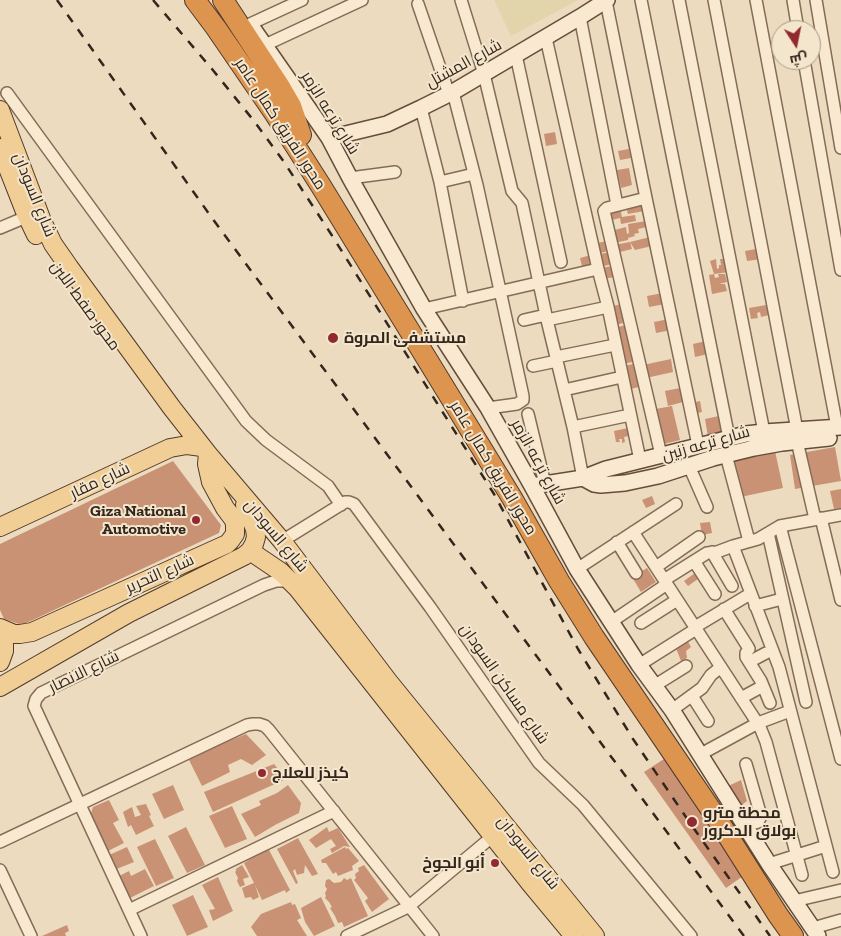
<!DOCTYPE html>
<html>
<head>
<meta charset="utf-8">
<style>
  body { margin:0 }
  #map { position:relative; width:841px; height:936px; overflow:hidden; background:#ecdbbe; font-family:"Zilla Slab",Cairo,serif }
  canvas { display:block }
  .north { position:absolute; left:771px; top:20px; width:50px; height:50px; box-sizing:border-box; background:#f4e6cd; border:1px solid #a79986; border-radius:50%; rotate:169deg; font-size:14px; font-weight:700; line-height:20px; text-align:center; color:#34261c }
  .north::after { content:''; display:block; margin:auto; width:18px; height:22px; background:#912930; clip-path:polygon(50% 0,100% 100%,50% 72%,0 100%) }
</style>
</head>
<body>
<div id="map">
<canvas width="841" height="936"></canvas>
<div class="north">ش</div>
</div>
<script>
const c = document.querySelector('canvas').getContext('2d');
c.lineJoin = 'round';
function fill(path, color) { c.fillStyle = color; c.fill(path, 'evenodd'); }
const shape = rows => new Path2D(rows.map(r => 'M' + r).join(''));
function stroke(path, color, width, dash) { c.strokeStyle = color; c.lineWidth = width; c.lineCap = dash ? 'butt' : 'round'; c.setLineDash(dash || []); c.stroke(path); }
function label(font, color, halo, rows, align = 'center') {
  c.font = font + ' "Zilla Slab",Cairo,serif'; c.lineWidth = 4; c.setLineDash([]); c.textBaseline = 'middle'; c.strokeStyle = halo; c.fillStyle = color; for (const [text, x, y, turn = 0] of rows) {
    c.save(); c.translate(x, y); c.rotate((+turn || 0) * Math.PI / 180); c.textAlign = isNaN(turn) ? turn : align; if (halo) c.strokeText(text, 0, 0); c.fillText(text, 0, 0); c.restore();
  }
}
fill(shape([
  [494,0,578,0,511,36]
]), '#e2d5ab');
fill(shape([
  [555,132,557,144,546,146,544,134],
  [629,149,631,158,620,160,618,151],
  [629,168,632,185,621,188,617,170],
  [642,204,644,211,628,214,626,207],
  [620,208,622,217,635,215,636,221,621,224,620,218,612,220,610,211],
  [646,221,647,227,638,229,639,233,634,234,635,236,628,238,628,240,614,243,611,231,626,227,627,234,629,233,628,224],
  [650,237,652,246,635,250,630,242,632,249,616,253,614,245,630,242],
  [606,241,608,251,597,254,594,244],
  [761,248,762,259,747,261,745,251],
  [609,252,612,264,600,267,597,255],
  [591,255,594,267,583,270,580,258],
  [716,259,717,269,719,268,719,265,721,265,720,259,726,259,729,272,714,274,710,261],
  [613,266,615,277,602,279,600,268],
  [714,274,715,278,719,277,718,274,725,274,727,282,719,284,725,284,727,291,712,294,709,275],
  [663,293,665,304,649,307,647,296],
  [622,304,625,315,622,316,623,323,612,326,608,307],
  [766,305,769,315,761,317,760,312,757,313,758,318,751,319,749,308],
  [669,319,671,330,656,333,654,322],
  [626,325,633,362,621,364,614,328],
  [706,341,708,354,695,357,693,344],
  [671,359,673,372,646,378,643,365],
  [633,364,639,387,626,390,620,367],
  [680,388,683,402,668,406,665,391],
  [700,401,702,412,688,415,686,404],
  [672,406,680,440,664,444,656,409],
  [719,416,722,434,708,437,705,419],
  [628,428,629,436,624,437,625,442,622,443,622,439,619,439,620,442,616,442,614,431],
  [835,447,841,481,795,489,790,455],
  [775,451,783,488,731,499,723,462],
  [173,461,221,525,219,533,22,625,4,619,0,610,0,544],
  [841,489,841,508,834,509,830,491],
  [652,496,655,504,646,508,642,500],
  [710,522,712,533,702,535,700,523],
  [647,568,656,582,641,592,632,577],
  [695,573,698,579,688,586,684,581],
  [685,636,691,647,686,651,687,658,681,661,674,643],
  [246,734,266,755,252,765,241,759,228,765,230,772,202,786,189,760,219,745],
  [664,759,746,874,726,888,644,772],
  [274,764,286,779,213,812,204,792],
  [741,780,747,801,738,808,724,788],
  [173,785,184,810,164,819,152,794],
  [288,785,301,803,299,813,275,825,255,837,241,814,261,805,259,801,277,793],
  [109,800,119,820,113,823,124,843,106,852,89,820,93,807],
  [146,804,151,815,149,816,154,826,136,835,131,825,128,827,123,812,132,807,135,817,141,815,136,806],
  [232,806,247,839,225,848,209,816],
  [186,827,205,865,187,873,168,836],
  [327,827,329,832,338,828,350,847,344,846,332,853,330,849,336,846,331,839,316,848,309,840],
  [298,838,318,874,312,876,305,865,304,873,297,875,295,869,293,871,298,883,296,884,277,849],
  [155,839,174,878,156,886,137,847],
  [127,847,134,862,114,870,107,856],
  [345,847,346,849,348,848,359,861,352,866,353,870,338,876,336,872,333,874,326,863,322,863,321,860],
  [268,848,290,890,286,893,285,890,262,900,255,885,259,897,253,900,251,897,245,898,242,888,254,883,244,863],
  [242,865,249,877,243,879,245,885,240,887,237,881,238,878,235,872,236,871,236,869],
  [364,865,389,899,372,912,365,901,368,898,354,880,356,878,355,874,359,871,358,868],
  [145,869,154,886,128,899,117,877,129,871,131,876],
  [218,877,233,911,213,921,209,910,215,909,202,885],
  [344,878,347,880,351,878,368,916,344,927,342,922,338,923,335,916,330,908,332,907,329,902,325,898,326,896,325,893,327,889,325,886,326,880,329,879,334,883,341,882],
  [193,895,208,927,187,936,172,905],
  [321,897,335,926,314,936,305,922,301,908],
  [291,902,292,905,295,904,301,918,297,920,307,936,257,936,251,927,261,914],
  [67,925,69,931,65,933,66,936,42,936]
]), '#ca9274');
const street = shape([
  [461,0,484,74,512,191,522,203,547,320,573,427,583,478],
  [641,0,729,438],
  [679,0,764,432],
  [714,0,797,430],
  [756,0,837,427],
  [793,0,798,30],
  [816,0,841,148],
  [606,1,646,198,698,445],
  [418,4,449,94],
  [580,17,617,205],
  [250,24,302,0],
  [546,38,598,269,608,307,640,460],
  [265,45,362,0],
  [516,55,561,262],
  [804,60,841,270],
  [453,92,477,185,523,396,523,400,517,404,488,408],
  [7,93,246,421,266,440,328,486,341,505],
  [421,108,440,182,463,301],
  [350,178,395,172],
  [440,182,474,174],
  [646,198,607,208,604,211,661,455],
  [0,228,19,220],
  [424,309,598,269],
  [524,320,546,315],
  [547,320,608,307],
  [556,357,615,345],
  [533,366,557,361],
  [564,390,622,377],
  [528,414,545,484],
  [573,427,630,415],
  [797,441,815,519],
  [726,455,749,541],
  [689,466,707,507],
  [821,518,841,600],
  [780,526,841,759],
  [633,532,760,727,766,742,802,875],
  [768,533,806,702],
  [282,541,345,502,349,502,354,504,430,607,539,763,583,805,691,936],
  [617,542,636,573],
  [733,546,779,667,833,872],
  [712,552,732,586],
  [694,561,715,594],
  [656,567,699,537],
  [577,569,676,504],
  [664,580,707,553,717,552,733,546,758,539,780,526,841,515],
  [755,606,782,599],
  [724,609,748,647,749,649,746,653,746,657,761,681,770,703],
  [611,622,667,584],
  [641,623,677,600],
  [695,627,750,594],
  [749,662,766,653],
  [639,665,696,629],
  [654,686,686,666],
  [692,696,708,721],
  [741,698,763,686],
  [672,710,702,688,711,675,721,667],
  [701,754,758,723,790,711],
  [744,824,755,823,758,822,761,816,746,764],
  [0,842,247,725,253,724,259,724,265,726,269,730,433,936],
  [769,864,826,846],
  [0,870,31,936],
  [794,901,841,890],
  [129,910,334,811],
  [813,928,841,920],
  [141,936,34,706,36,699,41,693,264,585,276,581,290,581],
  [347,936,408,907,493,836]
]);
const secondary = shape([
  [254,30,329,138,350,178,424,309,488,408,532,486,577,569,639,665,672,710,769,864,818,936],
  [329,138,387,124,421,108,453,92,580,17,607,0],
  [583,478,594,484,601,485,625,483,658,476,713,458,754,448,782,443,829,438],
  [532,486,583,478,606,469,746,434,764,432,841,427]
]);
const primary = shape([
  [0,110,42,221,53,244,69,267,172,408,208,454,282,541,388,681,595,936],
  [0,148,26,214,36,235],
  [0,527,170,448,187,445,202,447],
  [250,551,281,572,298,589,530,883,574,936],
  [0,628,14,634,20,634,32,632,227,544,230,541,235,534,235,525,234,520,225,508,211,482,207,464,208,454],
  [0,632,4,643,4,651,0,662],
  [0,687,129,613,244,556,250,551,254,544,256,537,255,529,245,505]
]);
const highway = shape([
  [195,0,216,28,275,114,321,186,512,498,559,581,594,637,716,817,778,915,793,936],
  [223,0,280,87,291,106,301,135]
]);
stroke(street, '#846c57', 14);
stroke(secondary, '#654d3b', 18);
stroke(primary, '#513b2c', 20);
stroke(highway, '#513b2c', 22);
stroke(street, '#f8e9d0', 11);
stroke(secondary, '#f8e9d0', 15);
stroke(primary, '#f0ce95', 18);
stroke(highway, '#dc944e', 20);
stroke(shape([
  [57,0,212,218,744,936],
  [153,0,212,69,254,121,284,162,331,234,494,494,578,649,633,739,690,823,770,936]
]), '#34261c', 2.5, [9, 9]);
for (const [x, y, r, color] of [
  [333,338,6,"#912930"],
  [196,520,5,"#912930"],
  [262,773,5,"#912930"],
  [692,822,6,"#912930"],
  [495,863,5,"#912930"]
]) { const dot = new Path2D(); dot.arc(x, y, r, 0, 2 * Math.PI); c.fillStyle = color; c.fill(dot); stroke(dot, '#f4e6cd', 2); }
label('16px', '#34261c', '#f4e6cd', [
  ["شارع المشتل",464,64,-29],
  ["شارع ترعه الزمر",330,113,58],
  ["محور الفريق كمال عامر",280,124,57],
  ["شارع السودان",34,195,68],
  ["محور صفط اللبن",85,306,54],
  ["شارع ترعه زنين",706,444,-16],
  ["شارع ترعه الزمر",538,462,61],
  ["محور الفريق كمال عامر",493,468,59],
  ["شارع مقار",100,481,-25],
  ["شارع السودان",276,536,50],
  ["شارع التحرير",160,574,-24],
  ["شارع الانصار",84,672,-26],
  ["شارع مساكن السودان",504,684,55],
  ["شارع السودان",528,853,51]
]);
label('bold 16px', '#34261c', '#f4e6cd', [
  ["مستشفى المروة",344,338],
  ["Giza National",186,511,"right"],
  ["Automotive",186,529,"right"],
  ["كيذز للعلاج",272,773],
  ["محطة مترو",703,813],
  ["بولاق الدكرور",703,831],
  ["أبو الجوخ",485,863,"right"]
], 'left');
</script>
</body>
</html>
